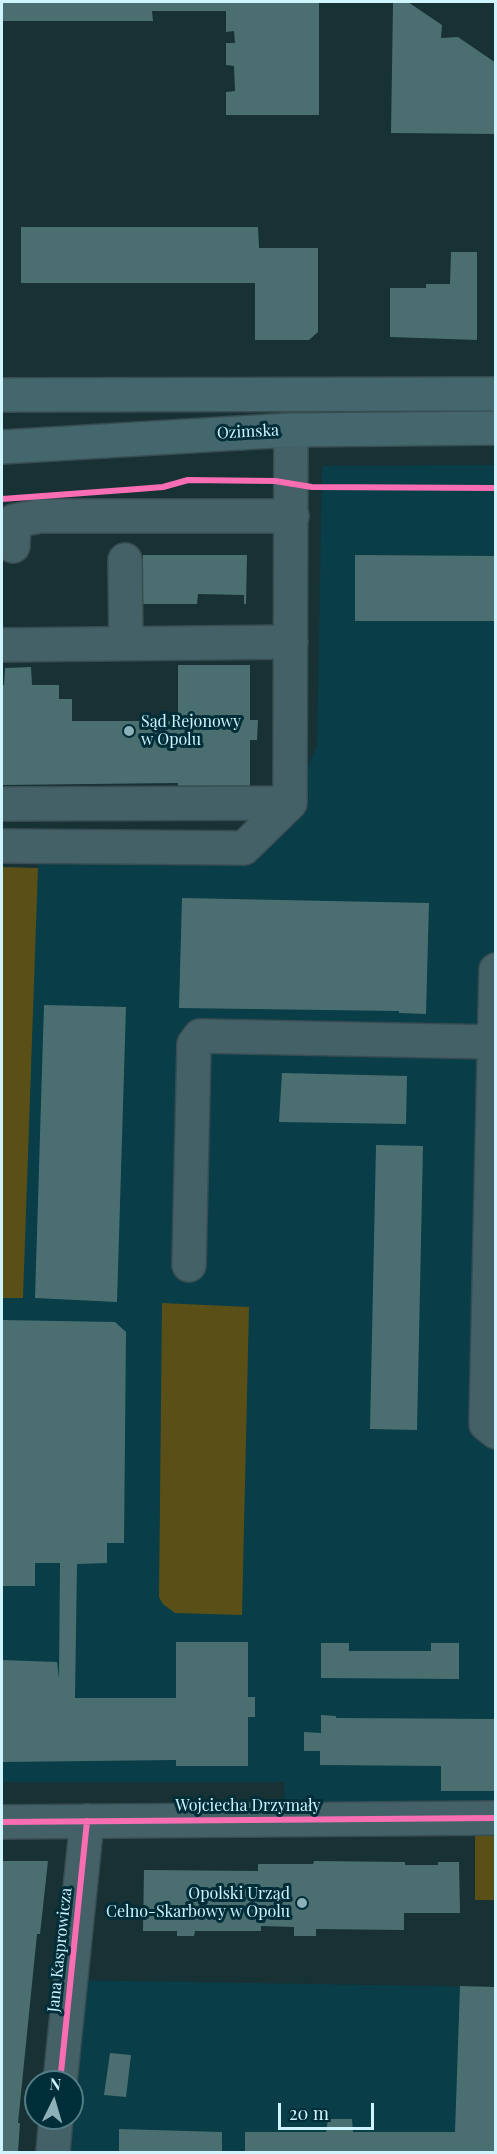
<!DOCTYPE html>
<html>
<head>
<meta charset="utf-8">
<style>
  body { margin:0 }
  #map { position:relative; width:497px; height:2154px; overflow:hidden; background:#173135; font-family:"Playfair Display",serif }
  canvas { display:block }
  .frame { position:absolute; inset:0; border:3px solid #cef4fe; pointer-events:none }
  .north { position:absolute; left:24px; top:2070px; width:60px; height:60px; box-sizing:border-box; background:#002e38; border:2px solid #527d87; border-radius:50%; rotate:5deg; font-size:16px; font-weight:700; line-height:24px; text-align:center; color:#cef4fe }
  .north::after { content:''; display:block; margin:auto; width:21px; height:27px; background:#8eb0b8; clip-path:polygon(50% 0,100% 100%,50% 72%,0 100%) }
  .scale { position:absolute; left:278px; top:2103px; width:96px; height:27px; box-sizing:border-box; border:3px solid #cef4fe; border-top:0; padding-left:8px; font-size:18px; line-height:21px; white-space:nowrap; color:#cef4fe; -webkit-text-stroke:4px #002e38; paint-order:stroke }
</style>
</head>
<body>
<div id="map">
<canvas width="497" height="2154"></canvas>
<div class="frame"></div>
<div class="north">N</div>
<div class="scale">20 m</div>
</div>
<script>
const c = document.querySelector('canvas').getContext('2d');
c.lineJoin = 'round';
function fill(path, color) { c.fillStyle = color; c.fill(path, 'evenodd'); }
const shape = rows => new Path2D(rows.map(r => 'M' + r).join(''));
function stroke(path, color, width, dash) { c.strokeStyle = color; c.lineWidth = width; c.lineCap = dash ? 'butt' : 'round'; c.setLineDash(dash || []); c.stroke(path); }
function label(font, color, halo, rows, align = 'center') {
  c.font = font + ' "Playfair Display",serif'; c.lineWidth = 6; c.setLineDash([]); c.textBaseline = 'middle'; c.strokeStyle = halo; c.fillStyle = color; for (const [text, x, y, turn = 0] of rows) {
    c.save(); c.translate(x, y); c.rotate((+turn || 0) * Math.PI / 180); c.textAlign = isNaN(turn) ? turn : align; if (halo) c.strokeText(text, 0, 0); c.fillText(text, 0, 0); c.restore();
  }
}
fill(shape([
  [495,465,495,1818,285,1820,284,1782,2,1782,2,867,38,868,36,846,244,848,290,803,317,746,322,466],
  [71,1980,495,1987,495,2152,53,2152,72,2118]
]), '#093d47');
fill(shape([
  [2,867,38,868,23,1298,2,1298],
  [162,1303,249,1307,242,1615,175,1613,163,1604,159,1597],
  [475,1818,495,1818,495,1900,475,1900]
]), '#5a4f16');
fill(shape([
  [2,2,319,2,319,115,226,115,226,92,235,91,234,66,226,65,226,43,235,43,234,31,226,32,226,11,152,11,153,21,2,21],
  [393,2,408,2,442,25,441,38,458,37,496,63,496,134,391,133],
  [21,227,258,227,259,248,318,248,318,332,309,340,255,340,255,283,21,283],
  [451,252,477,252,477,340,390,337,390,288,426,288,426,284,450,284],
  [143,555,247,555,246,604,244,604,244,595,198,594,197,604,143,604],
  [355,555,496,556,496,621,355,621],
  [178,665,250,665,250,720,258,720,257,740,250,740,250,789,178,788,178,783,2,785,2,685,4,685,5,668,31,667,32,685,59,685,59,699,72,699,72,721,178,721],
  [182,898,429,903,426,1014,399,1013,399,1011,179,1008],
  [44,1005,126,1007,117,1302,35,1298],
  [282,1073,407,1076,406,1124,279,1122],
  [376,1145,423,1146,417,1430,370,1429],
  [2,1320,115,1322,126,1332,124,1543,107,1543,107,1563,77,1564,75,1698,176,1698,176,1642,248,1642,248,1697,255,1697,255,1717,248,1717,248,1766,176,1766,176,1760,2,1762,2,1660,57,1662,59,1678,60,1563,35,1563,35,1586,2,1586],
  [321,1643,349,1643,349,1651,431,1651,431,1643,459,1643,459,1679,321,1678],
  [321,1715,336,1716,336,1718,496,1719,496,1791,441,1791,441,1766,320,1765,320,1751,304,1751,304,1732,321,1733],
  [2,1861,48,1861,40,1934,37,1934,18,2123,20,2123,18,2152,2,2152],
  [314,1861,405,1862,405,1865,438,1865,438,1862,459,1862,460,1913,404,1913,404,1930,316,1929,316,1936,294,1936,294,1927,261,1926,261,1931,195,1931,194,1936,177,1936,177,1931,143,1931,144,1870,258,1871,258,1864,313,1864],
  [460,1986,496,1987,496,2152,245,2152,245,2132,326,2132,328,2119,352,2119,353,2132,455,2132],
  [110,2053,131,2055,126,2097,104,2095],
  [119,2129,222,2132,222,2152,119,2152]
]), '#4b6f70');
const minor = shape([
  [13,546,14,521,40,516,292,516],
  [125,560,126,643],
  [2,645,291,642],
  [2,804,290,803],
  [2,846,244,848,290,803,291,430],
  [496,970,486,1424,496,1432],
  [189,1265,194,1044,200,1036,494,1042],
  [2,1822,496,1818],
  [60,2082,87,1821],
  [53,2152,56,2118]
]);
const major = shape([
  [2,395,496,394],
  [2,447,291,430,496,428]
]);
stroke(minor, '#384d51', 36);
stroke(major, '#384d51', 36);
stroke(minor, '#446168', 33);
stroke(major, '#43676d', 33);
stroke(shape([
  [2,499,138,489,163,487,188,480,275,481,312,487,496,488],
  [2,1822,496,1818],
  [60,2082,87,1821]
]), '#f96db3', 6);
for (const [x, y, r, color] of [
  [129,731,6,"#8eb0b8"],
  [302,1903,6,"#8eb0b8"]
]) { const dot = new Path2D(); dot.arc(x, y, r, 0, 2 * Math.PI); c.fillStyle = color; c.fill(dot); stroke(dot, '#002e38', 2); }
label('16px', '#cef4fe', '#002e38', [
  ["Ozimska",248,432,-3],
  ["Wojciecha Drzymały",248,1806],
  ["Jana Kasprowicza",60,1950,-84]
]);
label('16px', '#cef4fe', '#002e38', [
  ["Sąd Rejonowy",141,722],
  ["w Opolu",141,740],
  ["Opolski Urząd",290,1894,"right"],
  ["Celno-Skarbowy w Opolu",290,1912,"right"]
], 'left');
</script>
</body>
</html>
